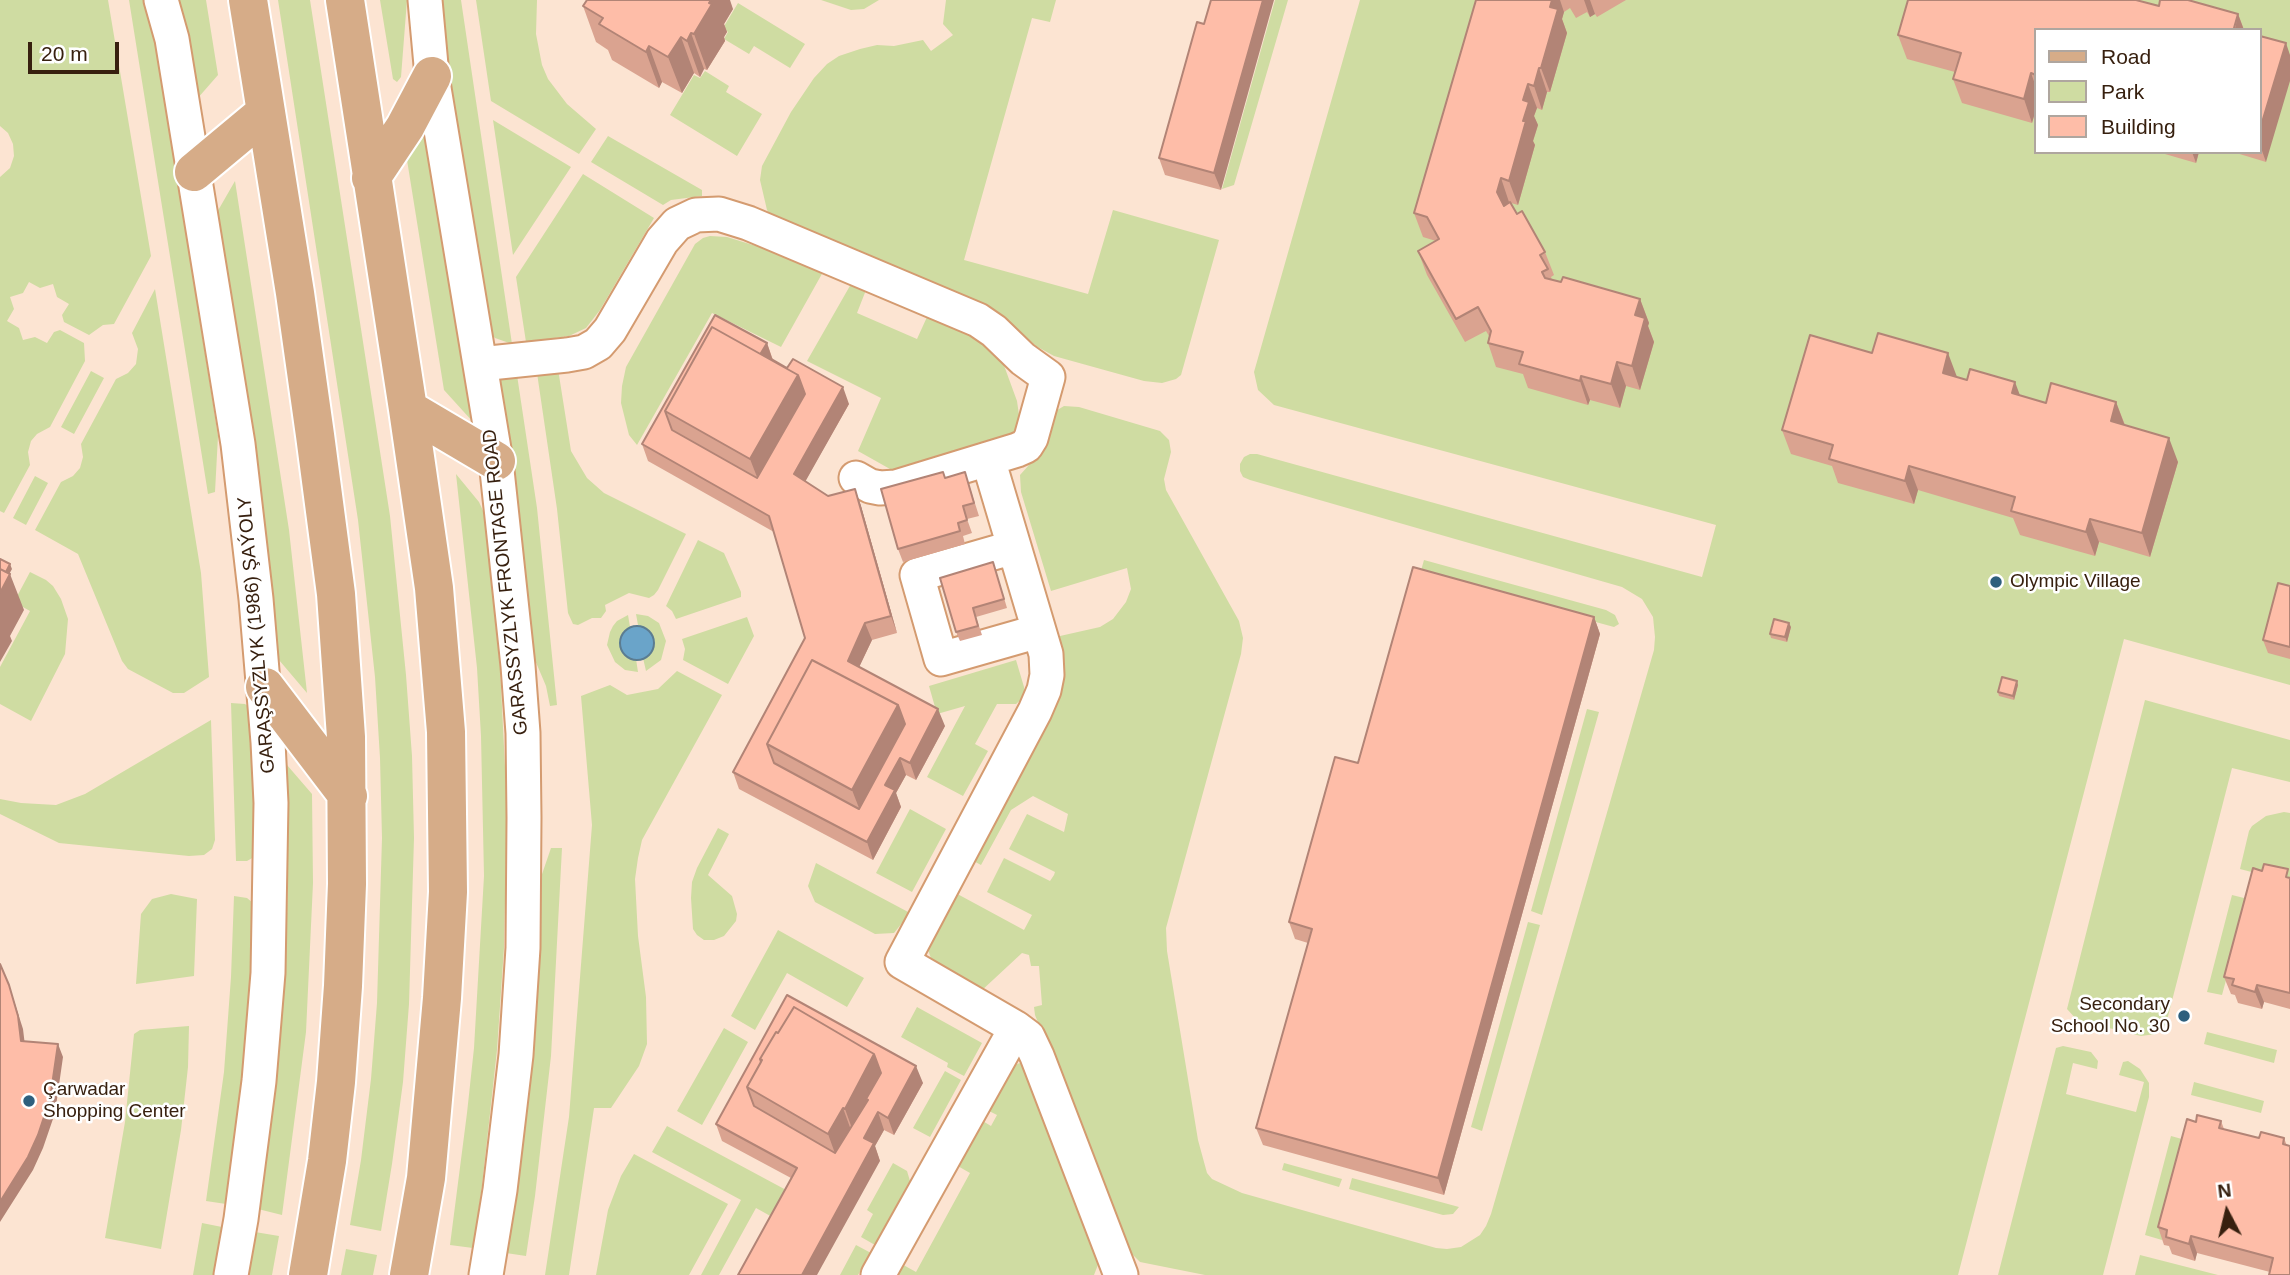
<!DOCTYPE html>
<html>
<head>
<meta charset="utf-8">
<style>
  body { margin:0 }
  #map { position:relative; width:2290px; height:1275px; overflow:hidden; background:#fce4d2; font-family:Arial,sans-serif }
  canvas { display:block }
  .legend { position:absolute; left:2034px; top:28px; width:228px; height:126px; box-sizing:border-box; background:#fff; border:2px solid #afa69f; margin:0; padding:9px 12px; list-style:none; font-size:21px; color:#37200f }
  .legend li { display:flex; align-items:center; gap:14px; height:35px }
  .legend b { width:35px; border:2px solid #afa69f }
  .north { position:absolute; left:2192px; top:1177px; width:70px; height:70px; -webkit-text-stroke:5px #fff; paint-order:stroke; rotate:353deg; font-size:19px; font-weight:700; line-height:28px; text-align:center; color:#37200f }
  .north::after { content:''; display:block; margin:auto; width:24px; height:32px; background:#37200f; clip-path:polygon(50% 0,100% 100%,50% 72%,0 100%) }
  .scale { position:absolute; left:28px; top:42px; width:91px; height:32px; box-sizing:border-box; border:4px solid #37200f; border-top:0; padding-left:9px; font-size:21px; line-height:24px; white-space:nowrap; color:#37200f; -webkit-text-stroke:5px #fff; paint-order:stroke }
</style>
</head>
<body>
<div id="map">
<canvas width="2290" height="1275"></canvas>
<ul class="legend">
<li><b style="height:9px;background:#d6ac88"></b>Road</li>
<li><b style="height:19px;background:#cfdca2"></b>Park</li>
<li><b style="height:19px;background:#febda8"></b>Building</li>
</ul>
<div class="north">N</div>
<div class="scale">20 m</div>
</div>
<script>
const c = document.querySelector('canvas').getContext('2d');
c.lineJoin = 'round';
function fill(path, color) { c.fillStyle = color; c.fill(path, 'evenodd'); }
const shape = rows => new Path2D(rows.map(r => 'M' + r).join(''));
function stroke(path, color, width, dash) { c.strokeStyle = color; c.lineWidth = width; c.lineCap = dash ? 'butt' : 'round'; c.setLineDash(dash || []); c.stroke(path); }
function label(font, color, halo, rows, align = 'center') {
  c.font = font + ' Arial,sans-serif'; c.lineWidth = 5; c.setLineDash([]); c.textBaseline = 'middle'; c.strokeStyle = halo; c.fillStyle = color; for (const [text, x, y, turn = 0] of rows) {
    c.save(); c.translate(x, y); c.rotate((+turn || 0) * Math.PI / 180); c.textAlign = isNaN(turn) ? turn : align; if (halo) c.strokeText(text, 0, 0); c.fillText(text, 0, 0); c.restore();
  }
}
fill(shape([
  [0,0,108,0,151,256,114,324,103,325,89,335,64,322,62,315,69,304,57,297,53,284,40,288,29,282,23,293,10,297,14,309,7,321,19,328,23,340,35,337,47,343,54,332,60,330,84,343,85,361,50,427,37,434,31,441,28,452,30,465,4,513,0,511,0,177,10,168,14,156,13,144,8,133,0,126],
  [129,0,143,0,157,50,218,436,215,492,208,494],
  [178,0,206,0,218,75,197,99],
  [278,0,310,0,390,516,406,675,412,756,414,838,409,1004,403,1082,392,1164,381,1231,350,1225,361,1160,371,1079,377,1003,382,838,380,758,375,677,358,520],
  [380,0,407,0,401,77,397,82,393,79],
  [438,0,461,0,512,344,495,338,488,331],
  [476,0,537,0,536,34,542,65,548,79,567,104,596,129,579,154,491,101],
  [821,0,879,0,864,9,851,10],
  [946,0,1056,0,1050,22,1032,18,964,260,1088,294,1113,210,1219,240,1181,375,1176,379,1162,383,1144,381,1054,356,1036,346,1007,320,996,313,771,216,767,210,760,180,762,166,791,112,814,78,827,64,839,56,860,49,877,45,894,46,923,40,931,51,953,35,943,24],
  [1275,0,1288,0,1234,185,1222,189],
  [1360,0,2290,0,2290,685,2124,639,1958,1275,1205,1275,1140,1262,1132,1254,1035,1015,1034,1007,1042,1005,1039,966,1031,966,1029,955,1022,953,980,992,932,961,928,950,928,937,950,890,1024,930,1032,915,987,892,1004,858,1050,881,1054,875,1055,872,1009,849,1027,814,1064,832,1068,814,1033,796,1011,810,981,865,968,858,1060,636,1100,627,1113,619,1126,602,1131,589,1127,568,1051,591,1021,492,1020,475,1046,446,1054,412,1064,406,1079,407,1160,431,1169,440,1171,452,1164,479,1166,490,1239,621,1243,638,1241,654,1166,928,1167,951,1198,1140,1207,1173,1212,1179,1242,1193,1436,1248,1447,1249,1461,1247,1480,1235,1486,1226,1491,1214,1654,650,1655,637,1653,617,1642,599,1622,587,1250,480,1243,477,1240,471,1240,464,1244,457,1250,454,1257,454,1702,577,1716,525,1274,405,1258,390,1254,372],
  [2036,30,2260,30,2260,152,2036,152],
  [738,3,805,44,790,68,754,46,749,54,724,39,728,32,723,28],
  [705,71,729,86,726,92,762,114,737,156,670,115,694,75,700,78],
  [493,120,571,167,513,255],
  [426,133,473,422,444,390,407,160],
  [608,136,702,190,702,196,671,200,663,205,591,162],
  [583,174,654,218,600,310,586,328,569,336,526,342,516,277],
  [235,181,289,530,307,693,279,660,265,533,216,214],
  [710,236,727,237,782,254,823,272,781,347,712,313,637,445,629,435,621,403,622,386,626,367,695,244,703,238],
  [851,284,866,290,857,313,917,339,927,317,993,346,1002,360,1017,401,1019,415,1013,436,901,470,890,469,858,451,881,398,807,361],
  [155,289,201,573,209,677,184,693,173,693,128,669,122,661,78,554,35,530,61,482,73,476,80,468,83,457,81,444,116,379,128,373,136,364,138,349,132,333],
  [558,369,571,451,587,478,604,493,686,534,658,590,654,595,649,598,629,593,605,605,606,611,601,618,592,618,578,625,573,624,568,613,557,509,537,373],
  [91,371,104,378,74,434,61,427],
  [517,375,537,508,557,705,550,706,546,686,535,660,519,510,499,377],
  [456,474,479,502,484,513,500,667,507,807,504,948,497,1050,482,1186,473,1248,450,1245,467,1113,474,1048,484,876,481,736,477,668],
  [35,476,48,483,26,525,13,518],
  [698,540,724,553,741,592,741,597,676,619,672,611,666,606],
  [1424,560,1606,610,1615,615,1619,624,1614,627,1420,574],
  [30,572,46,580,53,586,61,599,68,619,65,654,31,721,0,704,0,667,30,611,14,602],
  [636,614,648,616,659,623,666,641,661,660,646,671,643,658,648,655,643,627,638,625],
  [628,615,630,627,622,634,620,648,623,652,636,659,638,672,625,670,615,662,607,645,610,632,613,626,617,621],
  [747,617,754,636,728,684,683,660,685,649,682,639],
  [1016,660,1024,687,1024,697,1016,704,997,704,975,744,988,751,963,796,927,777,965,706,937,714,929,686],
  [677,671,722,695,642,840,638,858,635,879,638,936,646,997,647,1044,639,1066,611,1108,594,1108,569,1275,545,1275,569,1117,592,825,581,696,610,685,627,695,658,689],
  [2145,700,2290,740,2290,782,2232,768,2166,1024,2156,1034,2141,1036,2077,1020,2067,1009],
  [231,703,245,704,249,707,252,717,255,854,254,857,247,861,236,861],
  [1587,709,1599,712,1542,915,1531,911],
  [211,720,215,840,212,849,204,855,189,856,59,843,0,814,0,799,21,803,56,805,85,794],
  [287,765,312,794,313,883,306,1032,282,1215,258,1209,277,1077,285,978,288,882],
  [910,809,946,829,912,892,876,873],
  [2284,812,2290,813,2290,882,2240,869,2249,831,2252,826,2266,816],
  [718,828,729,834,708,875,732,896,737,914,736,921,724,936,714,940,704,940,697,935,693,929,691,898,692,882,697,868],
  [551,848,562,848,551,1056,535,1196,526,1256,506,1253,540,880],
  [816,863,910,913,894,933,875,934,815,902,808,886],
  [171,894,197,899,194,976,136,984,141,914,152,899],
  [2232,895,2248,899,2222,995,2207,992],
  [234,896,247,898,253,903,251,978,244,1075,226,1204,206,1201,224,1072,231,977],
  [1528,922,1540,925,1482,1131,1471,1127],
  [778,930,864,978,847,1007,787,973,755,1030,731,1016],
  [917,1007,982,1043,964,1076,947,1067,948,1063,901,1037],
  [189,1026,188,1067,181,1130,161,1249,105,1238,125,1122,134,1034,140,1030],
  [724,1028,748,1042,702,1125,677,1111],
  [2207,1032,2277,1050,2274,1063,2204,1044],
  [2063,1046,2091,1052,2098,1061,2097,1069,2073,1063,2066,1094,2136,1112,2144,1082,2119,1075,2123,1062,2128,1061,2140,1069,2149,1083,2149,1097,2103,1275,1998,1275,2056,1048],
  [1022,1062,1101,1257,1094,1275,891,1275,898,1262,916,1272,970,1173,956,1165,981,1120,991,1126,997,1115,987,1110,1013,1066],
  [945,1071,961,1080,930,1137,913,1128],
  [2194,1082,2264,1101,2261,1113,2191,1095],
  [667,1126,788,1191,774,1218,756,1208,719,1275,701,1275,741,1200,652,1152],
  [2171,1136,2189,1141,2162,1240,2145,1235],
  [634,1154,728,1204,689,1275,596,1275,608,1210,621,1176],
  [893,1163,907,1171,910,1181,875,1245,861,1237,873,1214,867,1210],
  [1284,1163,1342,1179,1339,1187,1282,1170],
  [1352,1178,1459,1207,1453,1214,1443,1215,1349,1189],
  [202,1223,222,1227,214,1275,193,1275],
  [255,1232,279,1236,272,1275,248,1275],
  [856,1245,871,1253,858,1275,840,1275],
  [346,1249,377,1255,373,1275,341,1275],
  [2140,1255,2218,1275,2135,1275]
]), '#cfdca2');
const water = shape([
  '620 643a17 17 0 1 1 34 0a17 17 0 1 1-34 0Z'
]);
fill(water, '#6aa4c9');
stroke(water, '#5b7c91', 2);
const minor = shape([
  [161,0,172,39,238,444,256,599,268,742,271,803,268,973,259,1081,241,1219,231,1275],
  [425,0,432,76,496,461,518,666,523,733,524,818,523,948,516,1055,500,1190,486,1275],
  [480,364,567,355,584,352,598,344,610,330,662,241,677,224,696,215,719,214,748,223,978,320,994,331,1023,359,1048,377,1031,438,1026,446,1017,450,896,487,880,488,870,486,856,478],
  [1014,547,917,575,941,659,1039,631],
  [1016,1028,1028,1037,1037,1056,1121,1275],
  [878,1275,1016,1028,902,962,1035,711,1044,690,1047,675,1046,654,988,459]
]);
const primary = shape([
  [248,0,295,293,315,435,336,594,346,737,347,884,343,986,336,1082,327,1161,308,1275],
  [345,0,408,409,434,588,446,732,448,892,442,998,426,1178,409,1275],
  [194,172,266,112],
  [371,178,405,127,432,76],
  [408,409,496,461],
  [265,687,348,796]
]);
stroke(minor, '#d49b70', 37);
stroke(primary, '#fff', 42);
stroke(minor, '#fff', 33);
stroke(primary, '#d6ac88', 38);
fill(shape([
  [1476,0,1626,0,1597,17,1595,14,1590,17,1587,12,1576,18,1570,8,1564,12,1562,19,1567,33,1550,92,1547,92,1542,110,1537,108,1534,116,1538,125,1533,141,1535,145,1518,205,1511,203,1517,214,1545,252,1554,275,1551,277,1552,280,1640,299,1649,323,1648,326,1654,342,1640,390,1626,386,1620,408,1590,400,1588,405,1528,388,1523,374,1496,367,1488,343,1489,336,1486,331,1465,342,1427,275,1418,251,1436,241,1423,237,1414,213],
  [583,6,733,9,724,24,727,32,724,37,725,41,707,70,704,69,700,77,694,73,682,93,662,82,659,88,612,60,608,50,596,42],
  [2159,6,2238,14,2244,30,2036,30,2036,109,2032,123,1962,103,1953,79,1955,72,1907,59,1898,35],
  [1204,24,1221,190,1165,175,1159,158],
  [2260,36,2266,162,2233,152,2260,152],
  [2158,152,2199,152,2196,163],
  [715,315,767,343,773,360,849,404,805,481,828,496,855,489,861,506,897,633,872,640,859,667,945,726,916,780,906,775,896,793,901,807,873,860,739,789,733,772,805,638,774,532,648,461,642,444],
  [1957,377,2046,403,2116,402,2125,425,2178,462,2150,557,2099,542,2095,556,2020,535,2013,518,1918,490,1914,504,1838,483,1832,466,1791,454,1782,430],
  [965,472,979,516,967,519,972,533,963,536,965,544,903,562,898,549,945,478],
  [996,571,1007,608,976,617,982,635,960,641,956,632],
  [2290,586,2290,659,2268,653,2263,640],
  [1594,617,1600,634,1444,1195,1263,1145,1256,1128,1308,943,1295,939,1289,922,1358,763],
  [1791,627,1787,642,1771,638,1770,634],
  [2018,685,2014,700,1999,696,1998,692],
  [2290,876,2290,1009,2264,1002,2262,1009,2238,1003,2235,995,2231,994,2224,977],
  [787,995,923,1083,894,1135,884,1130,875,1146,880,1161,791,1178,722,1141,716,1124],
  [2221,1121,2224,1129,2259,1138,2284,1138,2287,1146,2290,1275,2270,1272,2197,1253,2195,1261,2172,1254,2169,1246,2164,1245,2158,1227,2196,1122]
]), '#daa390');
fill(shape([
  [711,0,730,0,733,9,724,24,727,32,724,37,725,41,707,70,694,34],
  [1263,0,1274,0,1221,190,1214,173],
  [1552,0,1560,0,1564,12,1562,19,1567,33,1550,92,1541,68,1550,7],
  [1584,0,1590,0,1595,14,1590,17],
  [2238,14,2244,30,2235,30],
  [691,33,704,69,700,77,687,41],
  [681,37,694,73,682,93,668,57],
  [2286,43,2290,55,2290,81,2266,162,2260,145,2260,129],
  [649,46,662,82,659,88,646,52],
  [1539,68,1547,92,1542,110,1534,86],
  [2031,73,2036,87,2036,109,2032,123,2024,99],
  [1528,84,1537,108,1534,116,1538,125,1533,141,1535,145,1518,205,1509,181,1523,121,1523,100],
  [2192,152,2199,152,2196,163],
  [1501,178,1509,202,1505,216,1497,192],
  [1640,299,1649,323,1648,326,1654,342,1640,390,1632,366,1635,315],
  [767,343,773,361,761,353],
  [1948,353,1957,377,1943,373],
  [1617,362,1626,386,1620,408,1611,384],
  [798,375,811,411,764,495,750,459],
  [1581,376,1590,400,1588,405,1580,381],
  [2015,382,2024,406,2012,393],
  [843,387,849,404,800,491,794,474],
  [2116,402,2125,426,2111,421],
  [2169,438,2178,462,2150,557,2142,533],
  [1909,466,1918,490,1914,504,1905,481],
  [855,489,861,506,897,633,891,616],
  [2090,519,2099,542,2095,556,2086,532],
  [10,564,12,569,0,591,0,583],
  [10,574,24,610,10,636,12,641,0,662,0,593],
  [1594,617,1600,634,1444,1195,1438,1178],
  [865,623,872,640,854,678,848,661],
  [1789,623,1791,627,1787,642,1785,637],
  [2017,681,2018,685,2014,700,2013,696],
  [898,705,911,741,900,758,906,775,896,793,901,807,873,860,867,842,866,826,852,790],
  [938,709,945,726,916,780,910,763],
  [9,985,23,1029,26,1054,21,1041],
  [2257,985,2264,1002,2262,1009,2255,992],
  [58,1044,63,1057,55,1113,43,1148,33,1170,0,1222,0,1202],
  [874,1054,888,1090,858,1145,845,1109],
  [916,1066,923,1083,894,1135,888,1118],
  [843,1108,856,1144,841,1170,828,1134],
  [878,1112,884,1130,875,1146,880,1161,817,1275,802,1275,864,1138],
  [2191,1236,2197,1253,2195,1261,2189,1244]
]), '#b28476');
const building = shape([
  [587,0,711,0,709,3,712,4,694,34,691,33,687,41,681,37,668,57,649,46,646,52,599,24,603,18,583,6,587,0],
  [1211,0,1263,0,1214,173,1159,158,1197,22,1204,24,1211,0],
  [1476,0,1552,0,1550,7,1558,9,1541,68,1539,68,1534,86,1528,84,1523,100,1529,102,1523,121,1526,121,1509,181,1501,178,1497,192,1504,206,1510,202,1517,214,1522,211,1545,252,1540,255,1548,269,1542,272,1545,278,1561,282,1563,277,1640,299,1635,315,1645,318,1632,366,1617,362,1611,384,1581,376,1580,381,1519,364,1523,352,1488,343,1491,331,1478,307,1456,319,1418,251,1439,239,1427,217,1414,213,1476,0],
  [1908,0,2136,0,2159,6,2160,0,2188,0,2238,14,2234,28,2239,30,2036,30,2036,75,2031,73,2024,99,1953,79,1961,53,1898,35,1908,0],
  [2260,36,2286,43,2260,129,2260,36],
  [715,315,767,343,761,353,787,368,793,359,843,387,794,474,828,496,855,489,891,616,865,623,848,661,938,709,910,763,900,758,885,785,895,790,867,842,733,772,805,638,769,516,642,444,715,315],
  [712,327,798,375,805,394,757,478,672,430,665,411,712,327],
  [812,660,898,705,905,724,859,809,774,763,767,744,812,660],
  [712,327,798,375,750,459,665,411,712,327],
  [1878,333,1948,353,1943,373,1967,380,1970,369,2015,382,2012,393,2046,403,2051,383,2116,402,2111,421,2169,438,2142,533,2090,519,2086,532,2011,511,2015,497,1909,466,1905,481,1829,459,1833,445,1782,430,1810,335,1872,353,1878,333],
  [943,472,945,478,965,472,974,503,963,506,967,520,958,523,960,531,898,549,881,489,943,472],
  [0,559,10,564,6,572,0,569,0,559],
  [993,562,1004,599,973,608,978,626,956,632,940,578,993,562],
  [1413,567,1594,617,1438,1178,1256,1128,1312,929,1289,922,1335,757,1358,763,1413,567],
  [0,569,10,574,0,593,0,569],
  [2278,583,2290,586,2290,647,2263,640,2278,583],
  [1774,619,1789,623,1785,637,1770,634,1774,619],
  [812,660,898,705,852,790,767,744,812,660],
  [2002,677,2017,681,2013,696,1998,692,2002,677],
  [2264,864,2288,869,2286,877,2290,878,2290,993,2257,985,2255,992,2232,985,2234,979,2224,977,2253,868,2262,871,2264,864],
  [0,964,9,985,18,1016,21,1041,58,1044,50,1099,38,1135,28,1157,0,1202,0,964],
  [787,995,916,1066,888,1118,878,1112,864,1138,874,1143,802,1275,738,1275,797,1168,716,1124,787,995],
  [794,1007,874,1054,881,1073,866,1099,868,1100,835,1153,754,1106,747,1087,761,1062,760,1059,776,1032,778,1033,794,1007],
  [794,1007,874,1054,845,1109,843,1108,828,1134,747,1087,762,1060,760,1059,776,1032,778,1033,794,1007],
  [2197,1115,2221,1121,2219,1128,2259,1138,2261,1132,2284,1138,2283,1144,2290,1146,2290,1275,2269,1275,2273,1258,2191,1236,2189,1244,2166,1237,2167,1230,2158,1227,2187,1119,2196,1122,2197,1115]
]);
fill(building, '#febda8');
stroke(building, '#b28476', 2);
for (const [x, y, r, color] of [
  [1996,582,7,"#2e5f7d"],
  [2184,1016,7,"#2e5f7d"],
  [29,1101,7,"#2e5f7d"]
]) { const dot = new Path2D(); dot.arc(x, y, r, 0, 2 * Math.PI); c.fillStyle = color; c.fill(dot); stroke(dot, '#fff', 2.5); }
label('19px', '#37200f', '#fff', [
  ["GARASSYZLYK FRONTAGE ROAD",506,582,-96],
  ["GARAŞSYZLYK (1986) ŞAÝOLY",257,635,-95]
]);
label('19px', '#37200f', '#fff', [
  ["Olympic Village",2010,582],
  ["Secondary",2170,1005,"right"],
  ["School No. 30",2170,1027,"right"],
  ["Çarwadar",43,1090],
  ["Shopping Center",43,1112]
], 'left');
</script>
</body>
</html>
